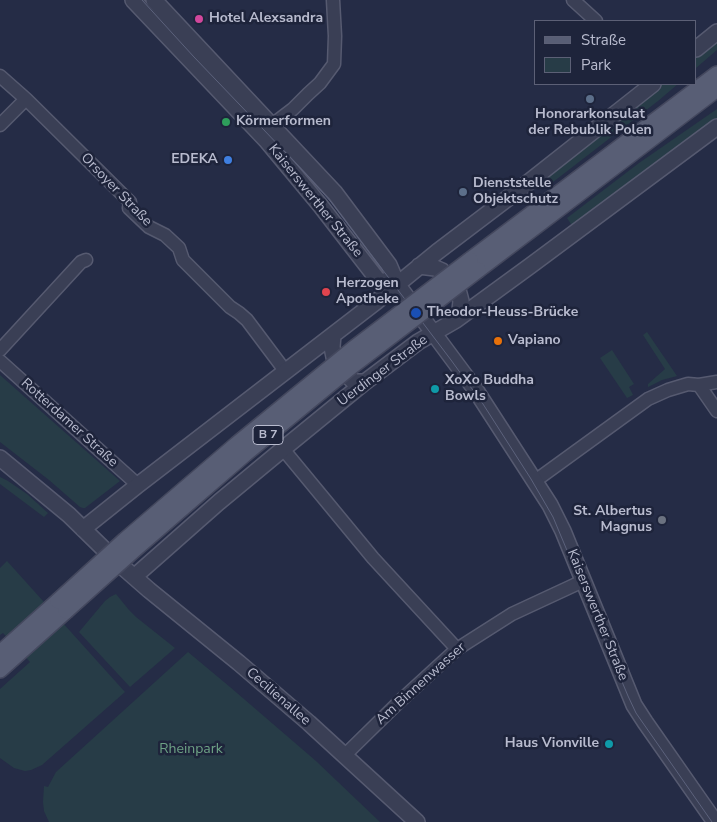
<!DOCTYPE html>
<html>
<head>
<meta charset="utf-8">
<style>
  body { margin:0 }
  #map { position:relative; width:717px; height:822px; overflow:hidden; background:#252c46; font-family:"Nunito Sans",sans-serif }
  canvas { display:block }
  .legend { position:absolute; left:534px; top:20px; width:162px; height:65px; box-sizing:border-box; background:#1e243b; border:1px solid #5c6076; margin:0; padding:6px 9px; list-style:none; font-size:15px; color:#b8bbce }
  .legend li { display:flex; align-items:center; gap:10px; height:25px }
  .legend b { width:25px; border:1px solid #5c6076 }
</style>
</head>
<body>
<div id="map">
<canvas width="717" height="822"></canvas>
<ul class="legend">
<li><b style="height:6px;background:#585e75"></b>Straße</li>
<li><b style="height:14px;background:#273c47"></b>Park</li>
</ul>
</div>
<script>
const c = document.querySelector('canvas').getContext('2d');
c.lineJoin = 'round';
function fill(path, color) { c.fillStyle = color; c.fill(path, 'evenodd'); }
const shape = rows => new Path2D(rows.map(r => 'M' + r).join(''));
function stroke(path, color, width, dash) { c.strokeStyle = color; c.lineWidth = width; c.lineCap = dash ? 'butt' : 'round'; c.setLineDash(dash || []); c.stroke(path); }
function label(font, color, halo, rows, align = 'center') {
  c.font = font + ' "Nunito Sans",sans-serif'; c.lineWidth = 5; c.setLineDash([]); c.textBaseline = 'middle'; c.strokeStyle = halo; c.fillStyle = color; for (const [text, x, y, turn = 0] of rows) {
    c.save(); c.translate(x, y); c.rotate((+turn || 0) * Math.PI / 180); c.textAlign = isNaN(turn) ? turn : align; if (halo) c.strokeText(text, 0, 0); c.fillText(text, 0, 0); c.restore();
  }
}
fill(shape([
  [717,39,717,50,696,68,696,56],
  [660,84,678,84,658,101,544,189,537,181],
  [717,109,717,119,573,227,567,218,639,163],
  [647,332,677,376,662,380,648,387,648,384,665,369,643,335],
  [612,350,634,384,629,387,633,395,627,398,600,358],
  [0,375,120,481,85,508,83,508,80,507,49,480,0,442],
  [0,477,8,481,27,494,48,513,44,517,0,484],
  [7,561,125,692,42,765,31,770,25,771,14,768,0,758,0,689,30,662,3,633,0,635,0,568],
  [116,594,129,610,136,617,175,648,130,687,79,632,105,601,110,597],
  [188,652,230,687,316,761,380,822,49,822,44,811,43,802,44,786,48,787,56,772]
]), '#273c47');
const minor = shape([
  [573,0,596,21],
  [0,76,26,99,130,202,129,208,149,227,165,235,179,248,183,260,230,307,239,313,247,320,286,372],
  [0,125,26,99],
  [272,125,293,109,308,94,320,83,334,64,335,36,333,0],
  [0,350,81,262,86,260],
  [0,361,138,485],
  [699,385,717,411],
  [283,449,373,558,457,649],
  [535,481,648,399,668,390,688,384,699,385,717,382],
  [345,755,400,701,457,649,512,614,583,581]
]);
const tertiary = shape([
  [133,0,266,140,320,205,378,280,397,284],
  [154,0,335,193,389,265,397,284,475,389,550,505,563,531,634,705,645,722,715,822],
  [696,49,717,32],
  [419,266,435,268,442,271,457,286,461,301,460,310,456,320],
  [333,335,332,347,334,357,349,377,354,382,365,382],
  [0,458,69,515,117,562,149,590,239,663,309,723,417,822],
  [83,529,138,485,377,301,437,252,520,189,653,84],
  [134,577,219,502,283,449,365,382,418,342,456,320,530,266,717,127]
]);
const primary = shape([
  [470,260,717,74],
  [478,270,717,89],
  [0,653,58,601],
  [0,670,66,611]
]);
stroke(minor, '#565a70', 15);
stroke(tertiary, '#565a70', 18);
stroke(primary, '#44485e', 18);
stroke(minor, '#3a3f55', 12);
stroke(tertiary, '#3a3f55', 15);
stroke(primary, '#585e75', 15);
stroke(shape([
  [142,0,194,57,308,176,332,203,451,360,483,404,531,479,553,517,628,696,636,713,712,822]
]), '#5c627c', 1);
const primaryBridge = shape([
  [58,601,125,540,237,444,353,349,470,260],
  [66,611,134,550,245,454,352,366,478,270]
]);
stroke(primaryBridge, '#44485e', 18, []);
stroke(primaryBridge, '#585e75', 15);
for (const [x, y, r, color] of [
  [199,19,5,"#d1479c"],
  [590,99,5,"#5c6f8a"],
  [226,122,5,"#2e9e5b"],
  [228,160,5,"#3f7fe0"],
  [463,192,5,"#5c6f8a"],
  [326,292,5,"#e0444e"],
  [416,313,6,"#1a4fb4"],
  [498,341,5,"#e8710a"],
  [435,389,5,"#0f9aa8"],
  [662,520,5,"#6b7280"],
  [609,744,5,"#0f9aa8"]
]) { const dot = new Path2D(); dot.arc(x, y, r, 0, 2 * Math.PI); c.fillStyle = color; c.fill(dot); stroke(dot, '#1e243b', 2); }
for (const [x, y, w] of [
  [268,435,30]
]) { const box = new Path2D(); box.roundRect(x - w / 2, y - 9.5, w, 19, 4); c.fillStyle = '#1e243b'; c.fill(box); stroke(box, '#b8bbce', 1); }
label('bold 12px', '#b8bbce', null, [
  ["B 7",268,435]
]);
label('bold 14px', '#b8bbce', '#1e243b', [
  ["Hotel Alexsandra",209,19],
  ["Honorarkonsulat",590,115,"center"],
  ["der Rebublik Polen",590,131,"center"],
  ["Körmerformen",236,122],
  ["EDEKA",218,160,"right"],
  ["Dienststelle",473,184],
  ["Objektschutz",473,200],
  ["Herzogen",336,284],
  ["Apotheke",336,300],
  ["Theodor-Heuss-Brücke",427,313],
  ["Vapiano",508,341],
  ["XoXo Buddha",445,381],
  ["Bowls",445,397],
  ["St. Albertus",652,512,"right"],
  ["Magnus",652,528,"right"],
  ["Haus Vionville",599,744,"right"]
], 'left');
label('14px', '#b8bbce', '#1e243b', [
  ["Orsoyer Straße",116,190,46],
  ["Kaiserswerther Straße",315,201,51],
  ["Uerdinger Straße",383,371,-37],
  ["Rotterdamer Straße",69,423,42],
  ["Kaiserswerther Straße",597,615,68],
  ["Am Binnenwasser",421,684,-42],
  ["Cecilienallee",278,697,41]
]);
label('14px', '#6da185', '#1e243b', [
  ["Rheinpark",191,750]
]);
</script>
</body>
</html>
